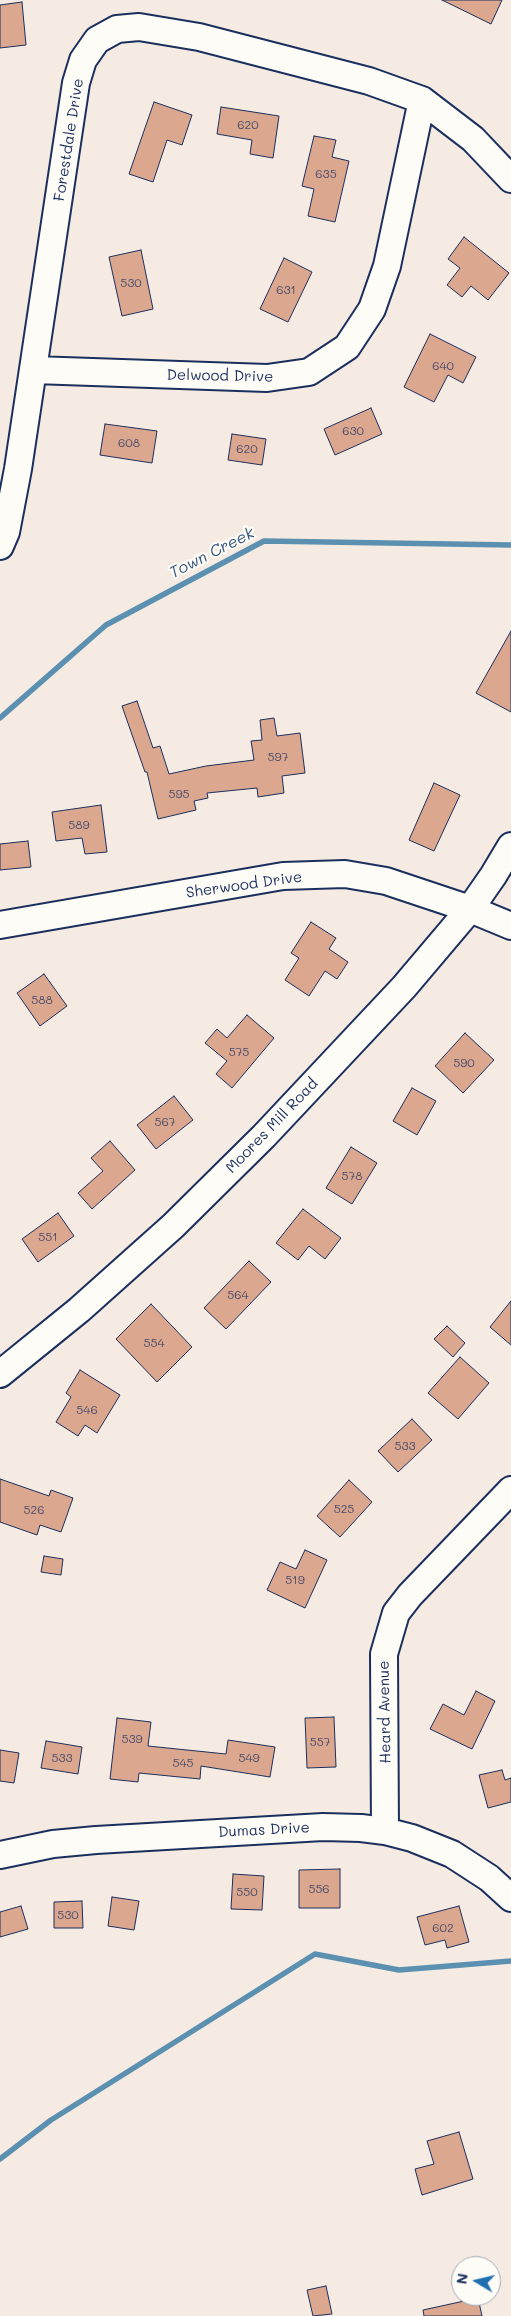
<!DOCTYPE html>
<html>
<head>
<meta charset="utf-8">
<style>
  body { margin:0 }
  #map { position:relative; width:511px; height:2316px; overflow:hidden; background:#f6ebe2; font-family:Mali,sans-serif }
  canvas { display:block }
  .north { position:absolute; left:451px; top:2256px; width:50px; height:50px; box-sizing:border-box; background:#fdfcf7; border:1px solid #a3aaba; border-radius:50%; rotate:279deg; font-size:14px; font-weight:700; line-height:20px; text-align:center; color:#1b2f5e }
  .north::after { content:''; display:block; margin:auto; width:18px; height:22px; background:#1f6fb2; clip-path:polygon(50% 0,100% 100%,50% 72%,0 100%) }
</style>
</head>
<body>
<div id="map">
<canvas width="511" height="2316"></canvas>
<div class="north">N</div>
</div>
<script>
const c = document.querySelector('canvas').getContext('2d');
c.lineJoin = 'round';
const shape = rows => new Path2D(rows.map(r => 'M' + r).join(''));
function stroke(path, color, width, dash) { c.strokeStyle = color; c.lineWidth = width; c.lineCap = dash ? 'butt' : 'round'; c.setLineDash(dash || []); c.stroke(path); }
function fill(path, color) { c.fillStyle = color; c.fill(path, 'evenodd'); }
function label(font, color, halo, rows, align = 'center') {
  c.font = font + ' Mali,sans-serif'; c.lineWidth = 4.5; c.setLineDash([]); c.textBaseline = 'middle'; c.strokeStyle = halo; c.fillStyle = color; for (const [text, x, y, turn = 0] of rows) {
    c.save(); c.translate(x, y); c.rotate((+turn || 0) * Math.PI / 180); c.textAlign = isNaN(turn) ? turn : align; if (halo) c.strokeText(text, 0, 0); c.fillText(text, 0, 0); c.restore();
  }
}
stroke(shape([
  [0,718,106,625,264,541,511,545],
  [0,2159,51,2120,315,1954,399,1970,511,1961]
]), '#5c90b1', 5.5);
const building = shape([
  [442,0,502,0,491,24,442,0],
  [22,2,26,45,0,48,0,5,22,2],
  [154,102,192,115,182,145,167,140,153,182,129,174,154,102],
  [221,107,279,116,273,158,250,154,252,140,217,134,221,107],
  [314,136,336,140,332,157,349,161,335,222,308,216,314,189,302,186,314,136],
  [464,237,509,273,488,300,471,286,462,297,447,285,460,268,448,259,464,237],
  [141,250,153,309,122,316,109,257,141,250],
  [284,258,312,272,288,322,260,309,284,258],
  [430,334,476,357,463,383,448,375,434,402,404,387,430,334],
  [371,408,382,434,335,455,324,429,371,408],
  [105,424,157,431,152,463,100,455,105,424],
  [232,434,266,439,262,465,228,460,232,434],
  [511,631,511,712,476,693,511,631],
  [137,701,153,748,160,746,169,774,206,766,254,760,251,741,262,740,260,720,274,718,277,736,300,733,305,773,282,776,284,793,258,797,257,788,207,793,208,798,194,801,196,810,158,819,147,772,145,772,122,706,137,701],
  [434,783,460,795,434,851,409,840,434,783],
  [101,805,107,852,85,854,82,838,56,841,52,812,101,805],
  [28,841,31,867,0,870,0,844,28,841],
  [311,922,336,938,329,949,348,962,337,979,325,971,309,996,285,980,299,958,291,953,311,922],
  [44,974,67,1006,40,1026,17,993,44,974],
  [247,1015,274,1038,232,1088,216,1074,227,1061,205,1043,217,1029,227,1038,247,1015],
  [465,1033,494,1060,463,1093,435,1066,465,1033],
  [412,1088,436,1101,417,1135,393,1121,412,1088],
  [174,1096,193,1120,156,1149,137,1125,174,1096],
  [110,1141,135,1170,92,1209,78,1193,103,1171,91,1158,110,1141],
  [351,1147,377,1163,352,1204,326,1188,351,1147],
  [303,1209,341,1238,325,1259,309,1246,298,1260,276,1243,303,1209],
  [58,1213,74,1236,38,1262,22,1239,58,1213],
  [249,1261,271,1282,226,1329,204,1308,249,1261],
  [511,1301,511,1345,490,1327,511,1301],
  [151,1304,192,1347,157,1382,116,1339,151,1304],
  [447,1326,465,1343,453,1357,434,1339,447,1326],
  [460,1357,489,1383,458,1419,428,1393,460,1357],
  [80,1370,120,1395,97,1433,85,1425,78,1436,56,1422,71,1397,66,1393,80,1370],
  [412,1419,432,1440,398,1472,378,1451,412,1419],
  [0,1479,49,1496,51,1490,73,1498,61,1532,40,1525,37,1535,0,1522,0,1479],
  [349,1480,372,1502,340,1537,317,1516,349,1480],
  [305,1550,327,1560,305,1608,267,1590,280,1562,296,1569,305,1550],
  [44,1556,63,1559,61,1575,41,1572,44,1556],
  [476,1691,495,1701,472,1749,430,1729,443,1704,464,1715,476,1691],
  [334,1717,336,1767,307,1768,305,1718,334,1717],
  [117,1718,151,1722,148,1746,226,1754,228,1740,275,1747,270,1777,201,1766,200,1779,139,1773,138,1782,110,1779,117,1718],
  [46,1741,82,1747,78,1774,41,1768,46,1741],
  [0,1750,19,1753,14,1783,0,1781,0,1750],
  [502,1770,505,1780,511,1778,511,1802,488,1808,479,1775,502,1770],
  [340,1869,340,1908,299,1908,299,1870,340,1869],
  [233,1874,264,1876,262,1910,231,1909,233,1874],
  [112,1897,139,1901,134,1930,108,1926,112,1897],
  [82,1901,83,1928,54,1928,54,1902,82,1901],
  [21,1906,28,1929,0,1937,0,1912,21,1906],
  [459,1906,469,1942,447,1948,445,1940,425,1945,417,1917,459,1906],
  [459,2132,473,2179,422,2195,415,2169,434,2164,427,2141,459,2132],
  [326,2286,332,2314,313,2316,307,2290,326,2286],
  [478,2298,482,2316,424,2316,423,2310,478,2298]
]);
fill(building, '#dba78f');
stroke(building, '#1b2f5e', 1);
const minor = shape([
  [34,370,267,378,309,372,347,347,372,309,387,266,422,100],
  [0,546,6,532,18,469,76,83,83,60,97,40,117,29,139,27,199,37,369,81,422,100,473,139,511,179],
  [0,925,283,876,345,874,386,881,470,909,511,926],
  [0,1374,79,1310,173,1226,264,1136,404,987,470,909,493,876,511,846],
  [385,1831,384,1654,396,1613,410,1595,511,1490],
  [0,1855,53,1844,96,1840,323,1827,361,1828,385,1831,412,1838,452,1854,489,1878,511,1898]
]);
stroke(minor, '#1b2f5e', 30);
stroke(minor, '#fdfcf7', 26);
label('12px', '#4b4d6a', null, [
  ["620",248,125],
  ["635",326,174],
  ["530",131,283],
  ["631",286,290],
  ["640",443,366],
  ["630",353,431],
  ["608",129,443],
  ["620",247,449],
  ["597",278,757],
  ["595",179,794],
  ["589",79,825],
  ["588",42,1000],
  ["575",239,1052],
  ["590",464,1063],
  ["567",165,1122],
  ["578",352,1176],
  ["551",48,1237],
  ["564",238,1295],
  ["554",154,1343],
  ["546",87,1410],
  ["533",405,1446],
  ["525",344,1509],
  ["526",34,1510],
  ["519",295,1580],
  ["539",132,1739],
  ["557",320,1742],
  ["533",62,1758],
  ["549",249,1758],
  ["545",183,1763],
  ["556",319,1889],
  ["550",247,1892],
  ["530",68,1915],
  ["602",443,1928]
]);
label('15px', '#1b2f5e', '#fdfcf7', [
  ["Forestdale Drive",69,140,-81],
  ["Delwood Drive",220,376,1],
  ["Sherwood Drive",244,885,-8],
  ["Moores Mill Road",272,1126,-46],
  ["Heard Avenue",385,1712,-91],
  ["Dumas Drive",264,1830,-3]
]);
label('italic 16px', '#365780', '#fdfcf7', [
  ["Town Creek",212,553,-27]
]);
</script>
</body>
</html>
